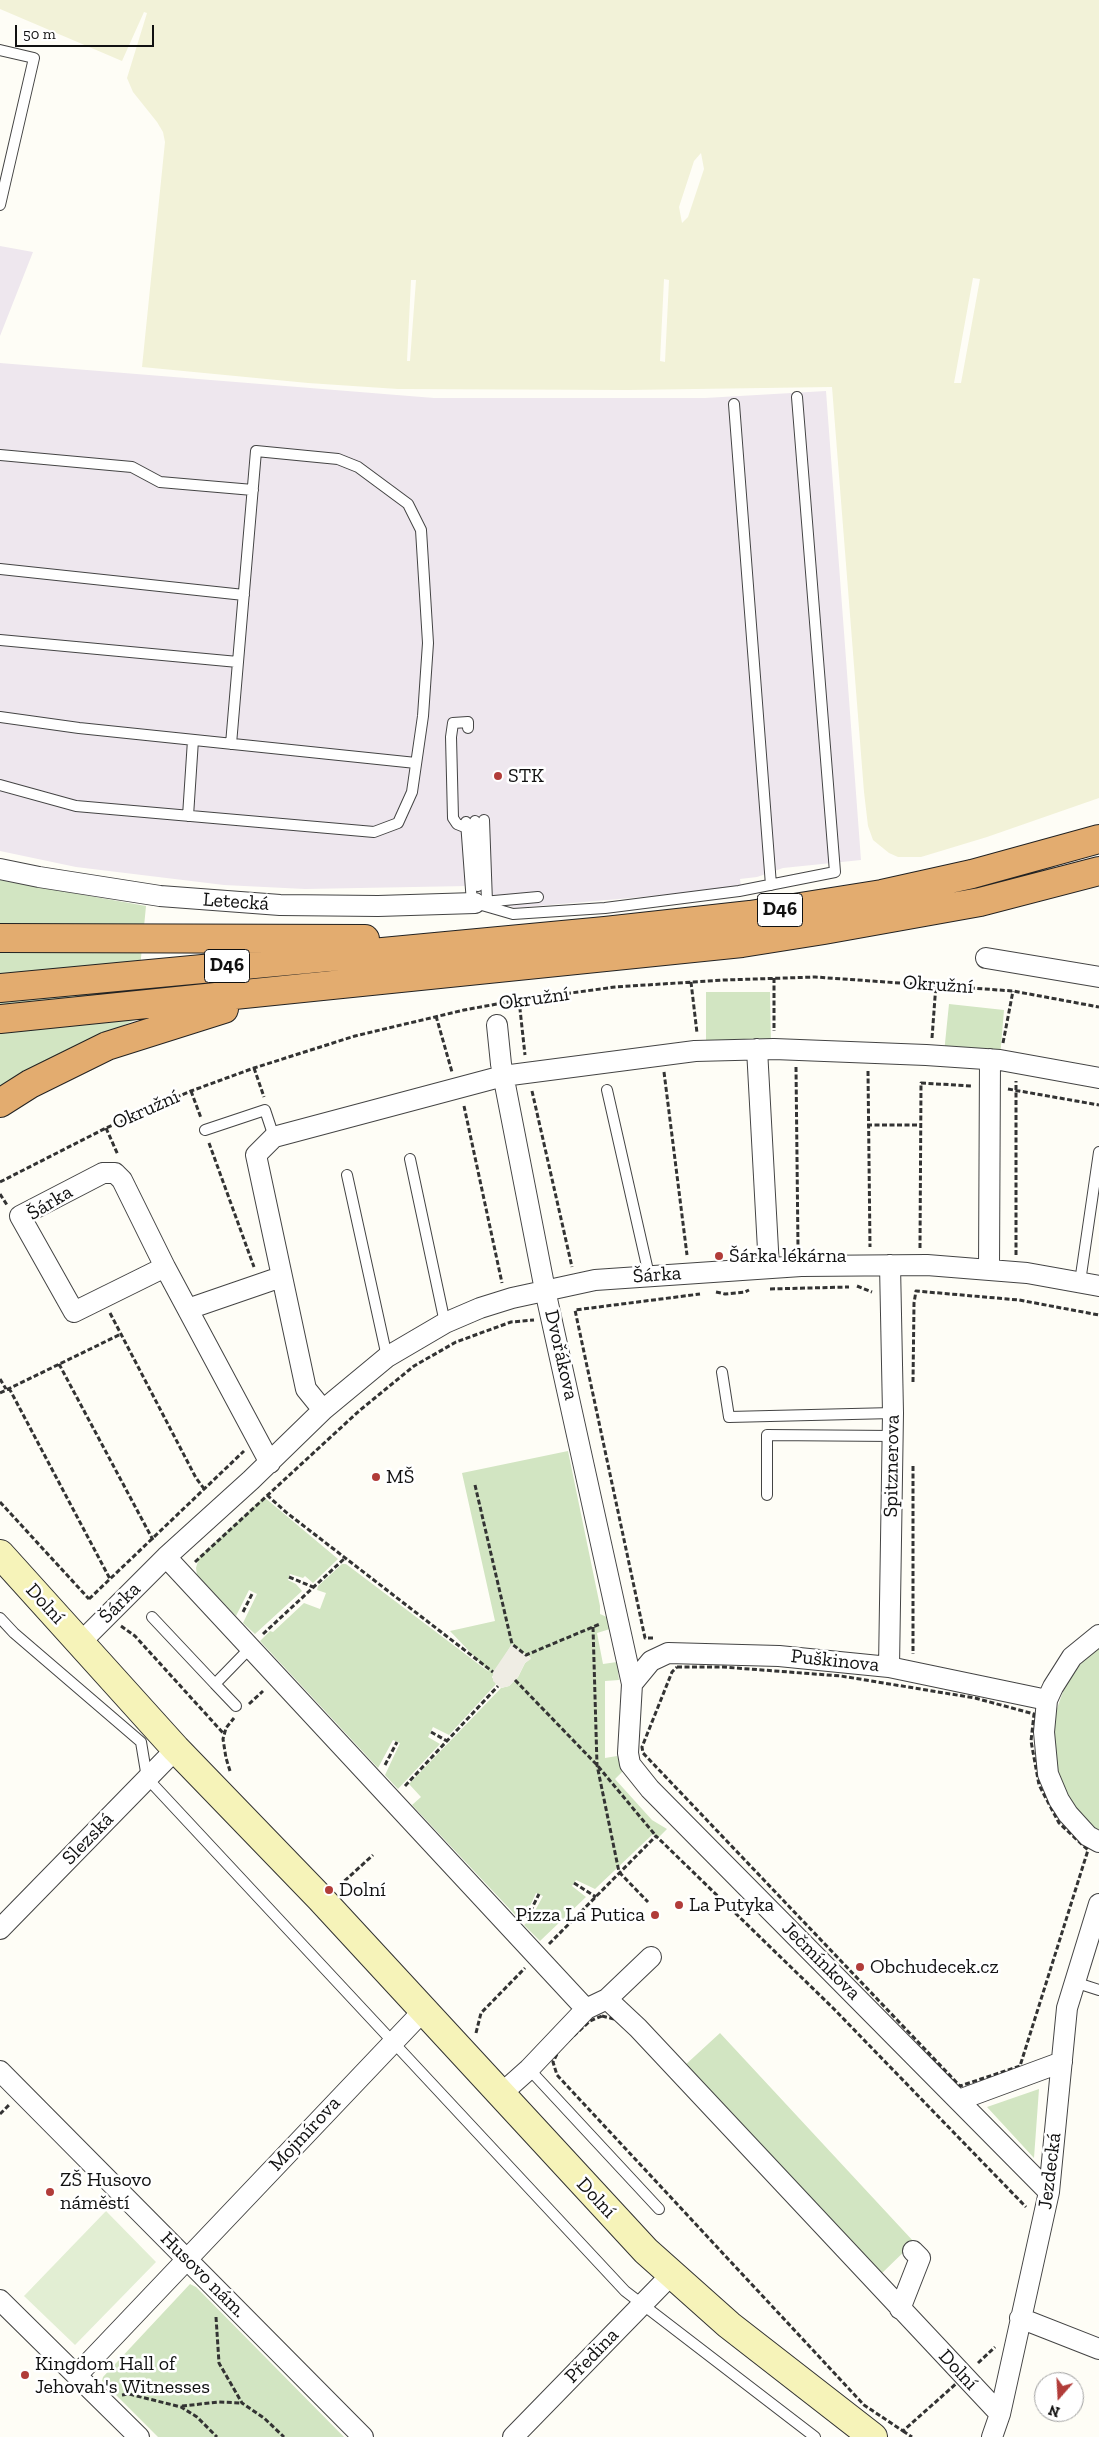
<!DOCTYPE html>
<html>
<head>
<meta charset="utf-8">
<style>
  body { margin:0 }
  #map { position:relative; width:1099px; height:2437px; overflow:hidden; background:#fefdf6; font-family:"Zilla Slab",serif }
  canvas { display:block }
  .north { position:absolute; left:1034px; top:2372px; width:50px; height:50px; box-sizing:border-box; background:#fff; border:1px solid #a0a0a0; border-radius:50%; rotate:199deg; font-size:14px; font-weight:700; line-height:20px; text-align:center; color:#111 }
  .north::after { content:''; display:block; margin:auto; width:18px; height:22px; background:#b13c39; clip-path:polygon(50% 0,100% 100%,50% 72%,0 100%) }
  .scale { position:absolute; left:15px; top:25px; width:139px; height:22px; box-sizing:border-box; border:2px solid #111; border-top:0; padding-left:6px; font-size:15px; line-height:18px; white-space:nowrap; color:#111; -webkit-text-stroke:4px #fff; paint-order:stroke }
</style>
</head>
<body>
<div id="map">
<canvas width="1099" height="2437"></canvas>
<div class="north">N</div>
<div class="scale">50 m</div>
</div>
<script>
const c = document.querySelector('canvas').getContext('2d');
c.lineJoin = 'round';
function fill(path, color) { c.fillStyle = color; c.fill(path, 'evenodd'); }
const shape = rows => new Path2D(rows.map(r => 'M' + r).join(''));
function stroke(path, color, width, dash) { c.strokeStyle = color; c.lineWidth = width; c.lineCap = dash ? 'butt' : 'round'; c.setLineDash(dash || []); c.stroke(path); }
function label(font, color, halo, rows, align = 'center') {
  c.font = font + ' "Zilla Slab",serif'; c.lineWidth = 5; c.setLineDash([]); c.textBaseline = 'middle'; c.strokeStyle = halo; c.fillStyle = color; for (const [text, x, y, turn = 0] of rows) {
    c.save(); c.translate(x, y); c.rotate((+turn || 0) * Math.PI / 180); c.textAlign = isNaN(turn) ? turn : align; if (halo) c.strokeText(text, 0, 0); c.fillText(text, 0, 0); c.restore();
  }
}
fill(shape([
  [0,246,33,252,0,336],
  [0,363,434,398,705,398,826,391,861,860,783,868,757,877,740,879,741,887,712,891,514,908,468,886,305,889,224,885,76,867,0,851]
]), '#eee7ee');
fill(shape([
  [0,0,1099,0,1099,798,987,837,921,857,898,857,889,853,873,840,868,826,864,792,832,387,627,390,398,389,308,383,142,367,165,142,163,132,157,122,133,92,127,78,147,13,144,12,122,61,0,9],
  [701,153,704,169,688,217,682,223,679,207,694,161],
  [973,278,980,279,961,383,954,383],
  [664,279,669,280,665,362,660,361],
  [411,280,416,280,410,361,407,361]
]), '#f2f2d8');
fill(shape([
  [0,880,146,906,135,1020,57,1056,0,1088],
  [706,992,770,992,771,1044,706,1045],
  [949,1004,1004,1010,1000,1058,944,1053],
  [568,1451,600,1606,600,1614,609,1618,610,1629,597,1633,603,1664,617,1662,619,1680,605,1681,605,1758,617,1756,624,1770,615,1779,652,1820,667,1829,658,1838,653,1834,595,1889,576,1880,572,1886,586,1897,540,1941,524,1925,530,1920,543,1896,536,1893,525,1917,521,1921,412,1805,421,1797,409,1784,501,1688,509,1686,518,1677,525,1663,531,1658,512,1644,492,1677,496,1684,449,1735,433,1727,428,1737,440,1744,398,1789,385,1775,400,1743,393,1740,378,1768,260,1641,270,1631,273,1632,304,1603,320,1609,326,1593,317,1590,318,1586,342,1564,346,1564,489,1672,450,1631,495,1621,462,1473],
  [264,1497,338,1559,313,1583,305,1576,303,1578,290,1574,288,1580,296,1584,302,1591,255,1634,243,1623,257,1594,249,1590,236,1616,197,1575,196,1568,199,1557],
  [1099,1646,1099,1830,1092,1826,1073,1807,1061,1784,1052,1749,1054,1717,1065,1686,1087,1655],
  [720,2033,914,2242,878,2277,683,2067],
  [1039,2089,1034,2158,987,2107],
  [190,2284,196,2287,344,2437,158,2437,102,2381,103,2377]
]), '#d2e5c2');
fill(shape([
  [106,2211,156,2262,75,2345,24,2296]
]), '#e2eed3');
fill(shape([
  [512,1644,531,1659,525,1663,518,1677,509,1686,501,1688,493,1681,493,1672]
]), '#efede4');
const service = shape([
  [0,50,34,58,0,205],
  [734,404,771,885],
  [0,455,132,467,160,482,253,490],
  [0,569,244,595],
  [0,640,238,662],
  [0,717,79,728,416,763],
  [0,785,76,806,374,832,398,823,412,792,423,716,428,643,421,530,408,504,358,467,338,459,256,451,231,744],
  [188,816,193,740],
  [484,820,487,902],
  [475,821,478,886],
  [466,822,472,903],
  [467,828,457,824,453,818,451,737,453,723,468,722,468,728],
  [483,902,538,897],
  [475,903,513,914,605,908,739,891,835,872,797,397],
  [607,1090,649,1275],
  [205,1130,265,1110,274,1137],
  [410,1159,445,1323],
  [347,1175,387,1357],
  [1080,1282,1099,1152],
  [722,1372,729,1417,893,1413],
  [767,1495,767,1435,893,1436],
  [152,1617,215,1684,251,1647],
  [0,1618,14,1633,141,1742,147,1778,625,2291,815,2437],
  [215,1684,236,1706],
  [1074,1982,1099,1990],
  [529,2069,659,2209]
]);
const minor = shape([
  [0,869,39,877,160,896,280,905,378,906,475,903],
  [986,958,1099,977],
  [497,1025,501,1064,545,1290,632,1684,628,1753,630,1764,650,1789,1049,2192],
  [757,1049,769,1268],
  [103,1173,115,1173,122,1180,165,1267,74,1312,20,1216,103,1173],
  [165,1267,270,1463],
  [989,1269,990,1059],
  [188,1309,281,1277],
  [323,1410,306,1389,256,1155,274,1137,503,1076,695,1051,774,1049,926,1055,1000,1060,1099,1078],
  [166,1557,586,2009],
  [1099,1635,1072,1657,1053,1687,1047,1700,1044,1732,1048,1774,1059,1800,1068,1814,1088,1836,1099,1842],
  [80,1643,166,1557,251,1480,323,1410,387,1357,445,1323,480,1308,512,1298,595,1280,801,1266,927,1265,1027,1273,1099,1286],
  [889,1667,893,1413,890,1265],
  [632,1684,651,1661,668,1653,779,1656,889,1667,1047,1700],
  [0,1929,176,1749],
  [607,1999,638,2028,1000,2414],
  [0,2071,363,2437],
  [501,2094,529,2069,586,2009,607,1999,651,1957],
  [959,2100,1062,2062],
  [0,2300,139,2437],
  [900,2309,920,2258,913,2251],
  [1020,2318,1099,2349],
  [78,2374,424,2010],
  [513,2437,671,2275],
  [992,2437,1000,2414,1049,2192,1067,2008,1099,1904]
]);
const secondary = shape([
  [0,1554,176,1749,320,1898,646,2251,729,2325,873,2437]
]);
const motorway = shape([
  [0,938,365,939],
  [0,988,605,931,750,915,882,894,972,874,1099,839],
  [0,1019,742,943,824,930,980,902,1099,871],
  [0,1103,30,1084,107,1046,224,1009]
]);
stroke(service, '#444', 12);
stroke(minor, '#444', 22);
stroke(secondary, '#333', 30);
stroke(motorway, '#222', 30);
stroke(shape([
  [774,978,774,1031],
  [691,982,697,1033],
  [519,1000,525,1055],
  [436,1016,452,1072],
  [932,1038,936,984],
  [1003,1043,1013,991],
  [796,1067,798,1248],
  [254,1068,264,1097],
  [868,1071,870,1247],
  [664,1072,687,1255],
  [1008,1089,1099,1105],
  [191,1091,201,1118],
  [532,1091,572,1267],
  [464,1106,502,1283],
  [867,1125,920,1125],
  [106,1128,118,1155],
  [209,1143,254,1267],
  [0,1182,106,1128,191,1091,254,1068,355,1036,464,1010,519,1000,615,987,724,980,815,977,1013,991,1099,1007],
  [0,1194,7,1205],
  [920,1248,921,1083,972,1086],
  [1016,1255,1016,1081],
  [857,1286,872,1292],
  [770,1289,849,1287],
  [716,1292,725,1294,745,1292,749,1290],
  [110,1313,196,1478,205,1490],
  [59,1364,153,1540],
  [0,1379,6,1389],
  [913,1382,914,1303,916,1291,1019,1300,1099,1315],
  [9,1388,110,1579],
  [0,1393,121,1334],
  [913,1466,913,1654],
  [475,1485,512,1644,526,1655,600,1624],
  [267,1495,287,1513,493,1672],
  [0,1502,89,1599],
  [195,1562,359,1411,414,1366,456,1342,511,1322,534,1320],
  [289,1577,313,1587],
  [89,1599,244,1451],
  [243,1612,253,1592],
  [121,1626,135,1636,224,1734],
  [593,1627,597,1765,619,1872,648,1902],
  [263,1634,345,1558],
  [653,1638,645,1638,575,1310,700,1294],
  [677,1667,723,1667,841,1676,975,1698,1034,1714,1031,1741,1039,1785,1059,1823,1088,1850,1020,2066,960,2086,643,1753,642,1747,672,1672,677,1667],
  [515,1680,597,1765,656,1836],
  [249,1704,263,1691],
  [431,1732,447,1741],
  [385,1765,397,1742],
  [230,1771,226,1758,223,1739,226,1728,234,1718],
  [405,1786,498,1686],
  [574,1883,596,1897],
  [339,1886,373,1855],
  [527,1918,539,1894],
  [549,1944,656,1836,833,2008,1026,2207],
  [602,2016,622,2021,958,2382,903,2431,864,2405,557,2075,553,2062,560,2048,590,2021,602,2016],
  [476,2033,481,2013,525,1968],
  [0,2114,9,2105],
  [216,2317,219,2363,242,2403,264,2418,284,2437],
  [978,2363,995,2347],
  [122,2395,129,2394,181,2407,197,2417,217,2437],
  [182,2406,219,2402,241,2403],
  [903,2431,912,2437]
]), '#333', 3, [5, 2.5]);
stroke(service, '#fff', 10);
stroke(minor, '#fff', 20);
stroke(secondary, '#f6f3b9', 28);
stroke(motorway, '#e3ac6f', 28);
for (const [x, y, r, color] of [
  [498,776,5,"#b13c39"],
  [719,1256,5,"#b13c39"],
  [376,1477,5,"#b13c39"],
  [329,1890,5,"#b13c39"],
  [679,1905,5,"#b13c39"],
  [655,1915,5,"#b13c39"],
  [860,1967,5,"#b13c39"],
  [50,2192,5,"#b13c39"],
  [25,2375,5,"#b13c39"]
]) { const dot = new Path2D(); dot.arc(x, y, r, 0, 2 * Math.PI); c.fillStyle = color; c.fill(dot); stroke(dot, '#fff', 2); }
for (const [x, y, w] of [
  [780,910,45],
  [227,966,45]
]) { const box = new Path2D(); box.roundRect(x - w / 2, y - 16.5, w, 33, 4); c.fillStyle = '#fff'; c.fill(box); stroke(box, '#111', 1); }
label('bold 19px', '#111', null, [
  ["D46",780,910],
  ["D46",227,966]
]);
label('20px', '#111', '#fff', [
  ["STK",508,776],
  ["Šárka lékárna",729,1256],
  ["MŠ",386,1477],
  ["Dolní",339,1890],
  ["La Putyka",689,1905],
  ["Pizza La Putica",645,1915,"right"],
  ["Obchudecek.cz",870,1967],
  ["ZŠ Husovo",60,2180],
  ["náměstí",60,2203],
  ["Kingdom Hall of",35,2364],
  ["Jehovah's Witnesses",35,2387]
], 'left');
label('20px', '#111', '#fff', [
  ["Letecká",236,902,4],
  ["Okružní",938,985,4],
  ["Okružní",534,999,-8],
  ["Okružní",146,1110,-24],
  ["Šárka",50,1203,-31],
  ["Šárka",657,1275,-4],
  ["Dvořákova",561,1355,77],
  ["Spitznerova",892,1466,-89],
  ["Šárka",120,1603,-45],
  ["Dolní",45,1604,48],
  ["Puškinova",835,1661,6],
  ["Slezská",88,1839,-46],
  ["Ječmínkova",821,1961,45],
  ["Mojmírova",305,2134,-47],
  ["Jezdecká",1050,2171,-83],
  ["Dolní",596,2198,47],
  ["Husovo nám.",203,2275,45],
  ["Předina",592,2356,-46],
  ["Dolní",958,2370,47]
]);
</script>
</body>
</html>
